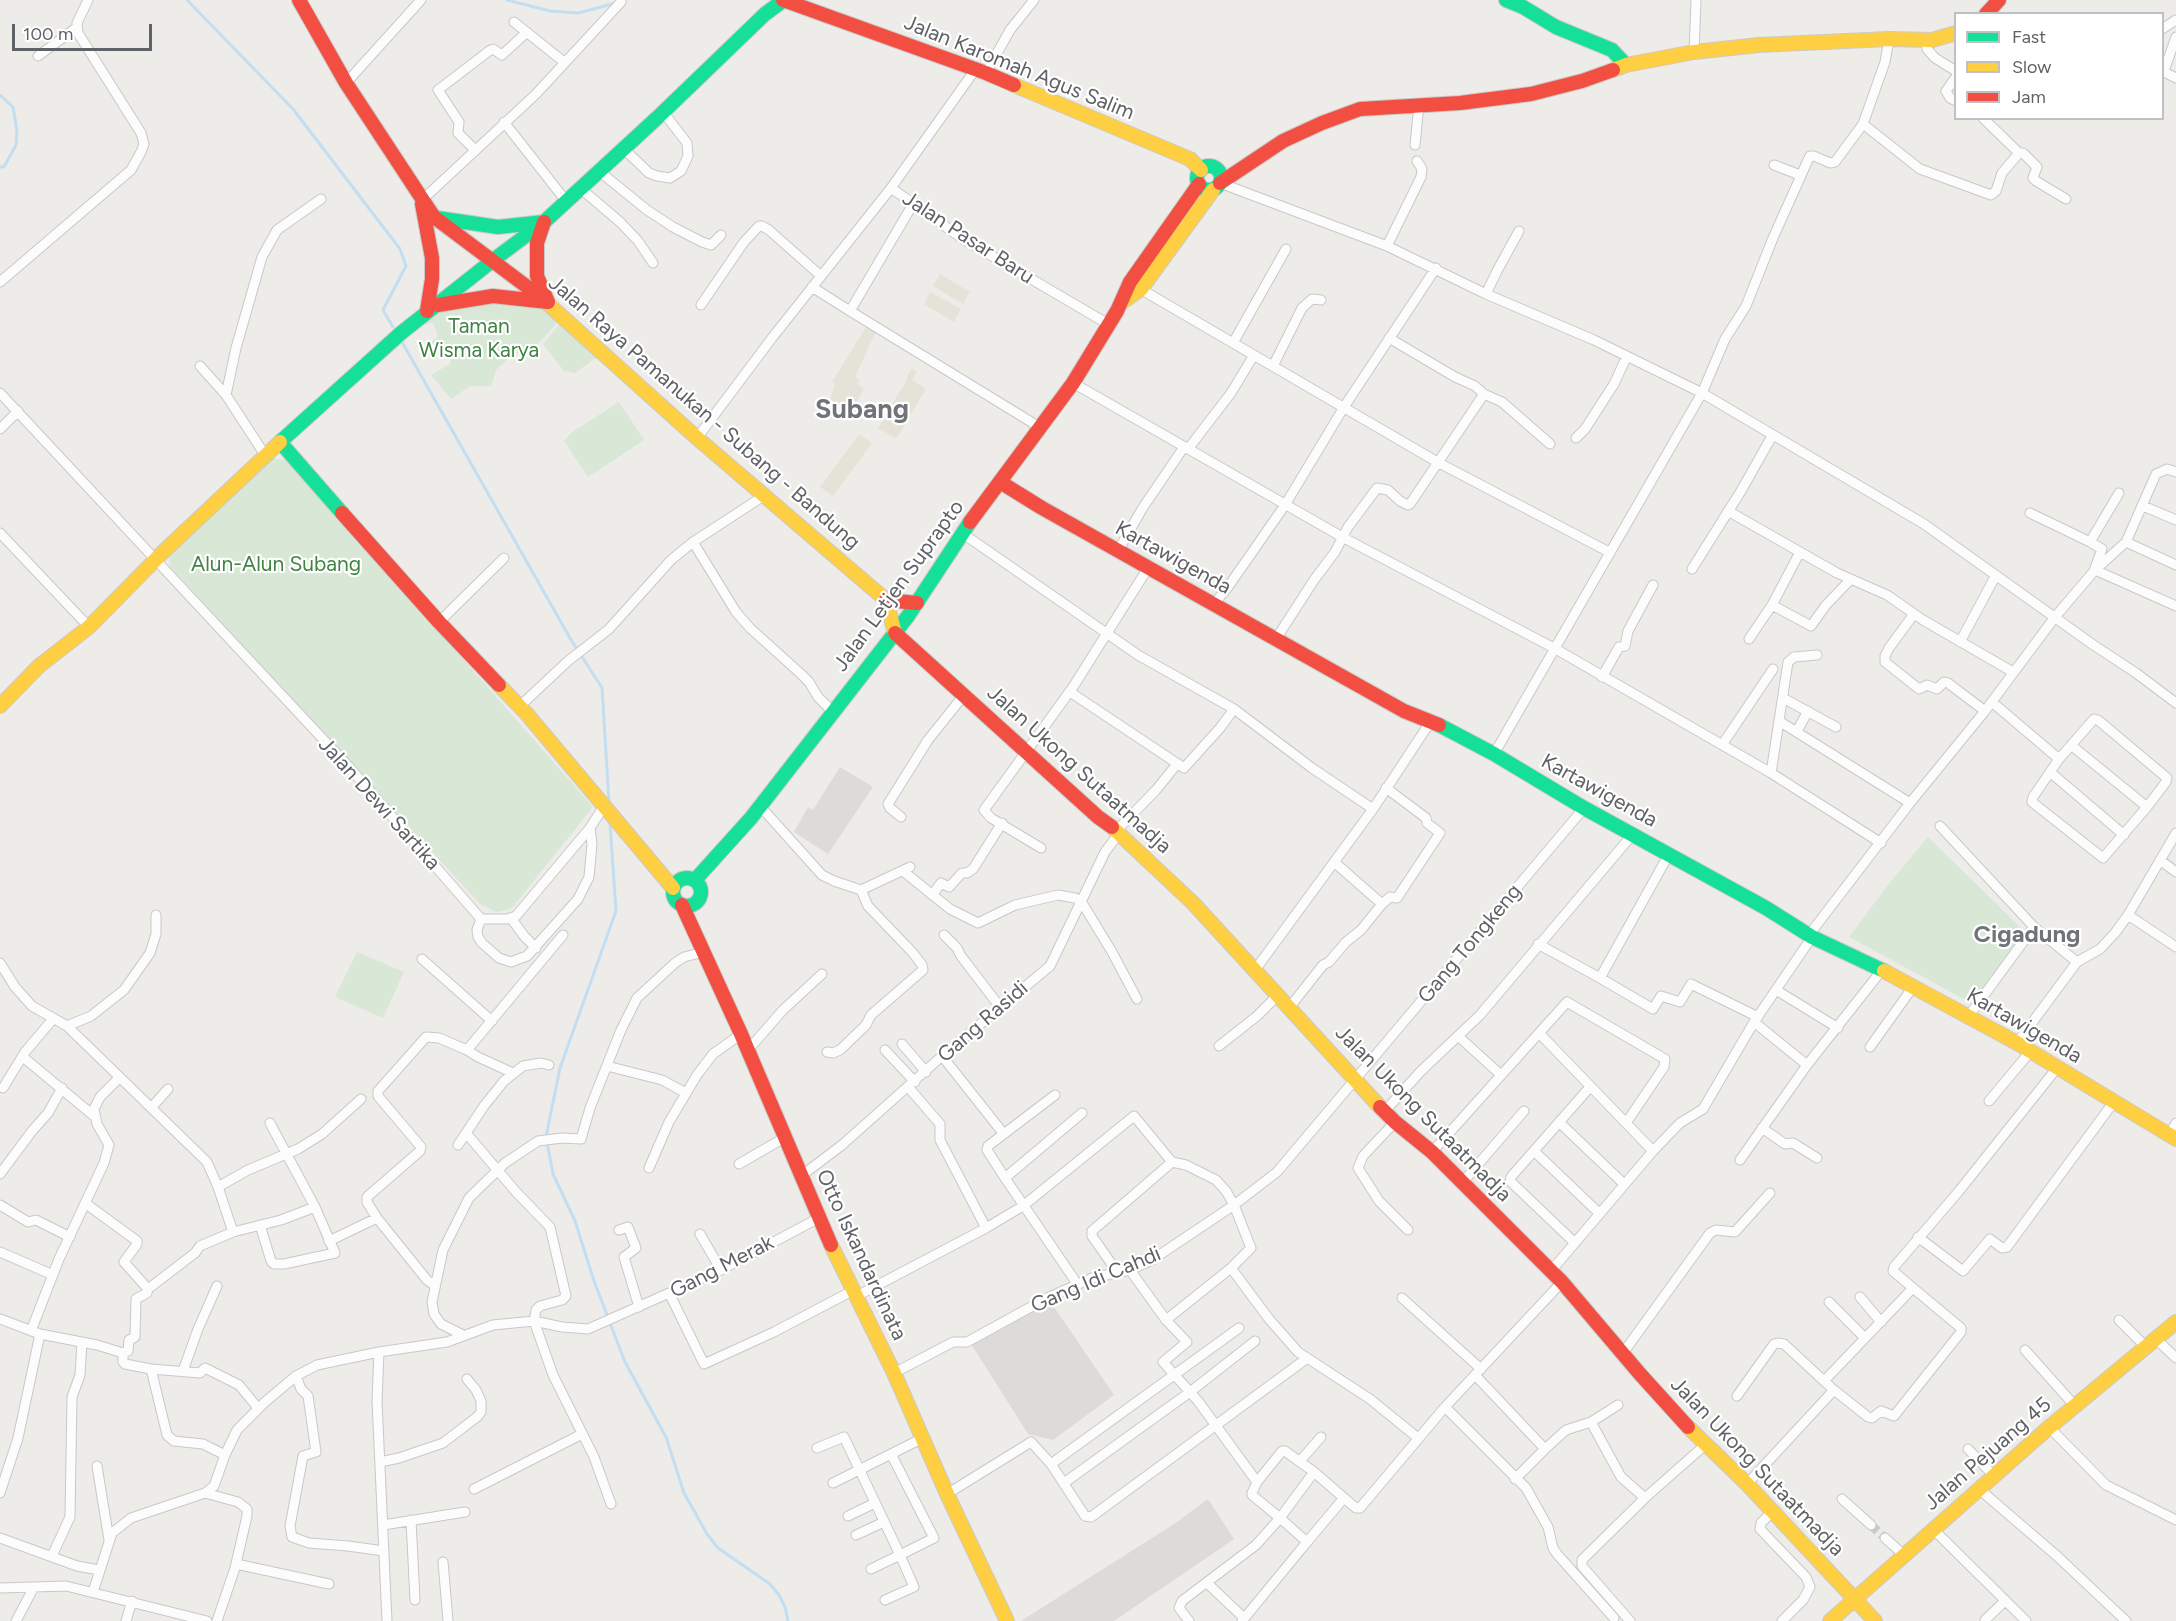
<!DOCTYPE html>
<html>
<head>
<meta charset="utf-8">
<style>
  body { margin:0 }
  #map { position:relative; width:2176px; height:1621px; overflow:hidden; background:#edece9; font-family:Figtree,sans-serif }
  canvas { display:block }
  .legend { position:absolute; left:1954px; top:12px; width:210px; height:108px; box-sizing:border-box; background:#fff; border:2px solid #bfc0c2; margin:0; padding:8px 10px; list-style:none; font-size:18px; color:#5f6266 }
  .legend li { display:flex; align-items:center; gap:12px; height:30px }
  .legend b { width:30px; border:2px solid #bfc0c2 }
  .scale { position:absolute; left:12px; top:24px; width:140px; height:27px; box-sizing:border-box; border:3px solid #5f6266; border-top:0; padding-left:8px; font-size:18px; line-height:21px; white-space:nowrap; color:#5f6266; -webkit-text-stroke:4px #fff; paint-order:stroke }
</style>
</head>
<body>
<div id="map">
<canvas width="2176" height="1621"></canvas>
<ul class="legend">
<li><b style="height:8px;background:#16e098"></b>Fast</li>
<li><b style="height:8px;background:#ffcf43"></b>Slow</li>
<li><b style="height:8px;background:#f24e42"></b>Jam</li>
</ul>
<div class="scale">100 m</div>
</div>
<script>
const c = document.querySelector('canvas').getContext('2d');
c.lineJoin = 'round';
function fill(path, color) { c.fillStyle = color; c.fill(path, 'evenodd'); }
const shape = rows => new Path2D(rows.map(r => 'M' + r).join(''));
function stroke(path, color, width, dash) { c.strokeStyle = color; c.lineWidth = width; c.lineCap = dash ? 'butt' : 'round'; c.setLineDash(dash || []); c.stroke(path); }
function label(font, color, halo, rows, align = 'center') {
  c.font = font + ' Figtree,sans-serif'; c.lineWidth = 4.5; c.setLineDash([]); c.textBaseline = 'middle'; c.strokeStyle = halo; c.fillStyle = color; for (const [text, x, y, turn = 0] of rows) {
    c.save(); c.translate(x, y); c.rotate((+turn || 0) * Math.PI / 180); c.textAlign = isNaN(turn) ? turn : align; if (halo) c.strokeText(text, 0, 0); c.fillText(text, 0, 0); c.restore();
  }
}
fill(shape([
  [940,274,970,292,963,304,933,286],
  [930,292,961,309,954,322,924,304],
  [868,324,877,329,855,377,860,380,858,384,864,389,852,411,830,400,835,384,832,382],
  [912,368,917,372,912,380,926,389,896,439,878,428,908,378,907,377],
  [859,434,872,443,833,496,820,487]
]), '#e5e2d8');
fill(shape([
  [840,767,873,787,828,854,794,832,808,807,813,810],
  [1048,1298,1114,1395,1053,1440,1028,1434,970,1342],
  [1208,1499,1234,1539,1114,1621,1021,1621,1174,1524]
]), '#dddbd8');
fill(shape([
  [494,301,546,306,560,319,540,342,510,357,496,370,491,386,470,386,451,399,431,375,450,364,451,358,433,353,431,342,438,336,433,323,420,324,440,310],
  [563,320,601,354,575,373,564,371,543,344],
  [619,402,644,440,588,477,564,441,571,433],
  [268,457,289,461,593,807,511,909,496,912,480,904,170,566,169,554],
  [1928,837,2025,932,1973,1004,1849,937,1891,881],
  [357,952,404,972,383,1018,335,997]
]), '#d8e7d6');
stroke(shape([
  [187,0,293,109,400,249,406,266,383,310,393,327],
  [507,0,550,11,578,13,616,3],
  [0,95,13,107,17,131,16,145,4,167,0,167],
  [402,342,570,638,602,688,609,802],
  [610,823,616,911,560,1068,546,1137,553,1174,575,1221,594,1281,625,1362,666,1437,684,1493,707,1534,718,1548,770,1584,779,1595,785,1607,788,1621]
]), '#c3def1', 3);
stroke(shape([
  [1871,1525,1885,1538]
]), '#cacac8', 9, [9, 4.5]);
const street = shape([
  [514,22,564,62],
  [2162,29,2176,20],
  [1926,39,1927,49,1935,58,1956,71],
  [1694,52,1696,0],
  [38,56,76,28],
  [975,70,891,188,963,239,1108,324],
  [2162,71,2176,78],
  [2164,71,2176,37],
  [986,73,1010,30,1034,0],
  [1956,77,1946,91,1950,98,1956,101],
  [346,83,421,0],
  [1983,118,2019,153],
  [504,122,566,201],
  [1863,124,1920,169,1991,195,1996,191,2002,173,2019,153,2023,153,2037,167,2033,178,2036,181,2066,199],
  [1415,145,1419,105],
  [624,149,649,173,657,176,670,178,681,171,688,156,687,143,663,112],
  [475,150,458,133,459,122,438,90,489,51,493,49,502,55,527,32],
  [1774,165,1800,175],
  [599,171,647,210,673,227,702,242,711,245,721,235],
  [1220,183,1387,246,1486,294,1594,340,1702,393,1924,524,2092,644,2136,673,2176,703],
  [580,188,620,222,638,241,653,263],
  [421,201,536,94,621,2],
  [913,204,850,311,1041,428],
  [1387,246,1421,177,1422,169,1417,161],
  [0,282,131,170,141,152,144,144,141,133,78,33,77,23,88,0],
  [812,287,850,311],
  [1137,287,1439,463,1609,552],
  [1486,294,1497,271,1519,231],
  [701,305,744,242,759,226,762,226,769,230,821,276],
  [1389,338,1455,377,1475,386,1484,394,1502,402,1550,444],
  [1233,343,1286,249],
  [200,366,226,395,265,455],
  [1273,366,1302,308,1312,299,1321,300],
  [1073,383,1344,538,1554,648,1771,773,1881,843],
  [0,393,349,767,481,919,507,919,516,916,590,828,604,806],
  [226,395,236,348,262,257,277,230,321,199],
  [0,429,18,411],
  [697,438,772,338,891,188],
  [1576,438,1585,429,1614,384,1627,356],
  [1188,449,1231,393,1254,355],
  [2143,506,2176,520],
  [1728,511,1837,573,1887,595,1923,620,2013,672],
  [2030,513,2090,542],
  [0,533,89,627],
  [962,533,1138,655,1234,709,1312,768,1373,809],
  [693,542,765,495],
  [2126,542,2176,565],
  [1118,551,1142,509,1184,447],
  [2095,568,2102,549,2090,542,2119,493],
  [1692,569,1741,491,1772,436],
  [2095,570,2126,542,2156,474,2167,469,2176,472],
  [1214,604,1228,587,1285,505,1344,407,1436,268],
  [1772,605,1811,626,1826,605,1851,579],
  [1914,614,1889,648,1885,656,1885,662,1919,689,1927,685,1937,689,1944,682,1948,683,1985,711],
  [439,622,504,558],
  [1276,639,1314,580,1335,552,1348,527,1377,488,1388,490,1400,501,1408,505,1410,504,1484,394],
  [1749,639,1772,605,1800,552],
  [1960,642,1996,575],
  [1602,677,1619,647,1625,646,1628,631,1653,585],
  [1070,692,1184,768,1220,728,1234,709],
  [1783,698,1836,727],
  [1992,702,2059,759],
  [520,706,568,661,609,629,671,560,693,542,736,612,750,628,801,674,809,682,818,697,833,712],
  [2094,719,2098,720,2167,778,2166,782,2147,807,2103,858,2032,802,2033,797,2059,759,2094,719],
  [1779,721,1910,803],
  [1797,731,1808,711],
  [1722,745,1773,669],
  [2071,745,2147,807],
  [1494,754,1702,393,1725,339,1746,306,1773,238,1808,160,1810,156,1814,156,1830,163,1835,162,1863,124,1885,62,1889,39],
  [2050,772,2124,835],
  [1771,773,1788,662,1794,657,1817,655],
  [760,806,822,875,834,881,861,890,910,867],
  [901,817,890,808,888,804,928,740,964,695],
  [1940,826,2034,927,2077,962],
  [1117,830,1156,790,1177,764],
  [1041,848,991,818,984,810,1073,687,1148,568],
  [1669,854,1600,978,1653,1009,1661,996,1680,1002,1691,984,1758,1017],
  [2160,860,2176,872],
  [1334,862,1382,904],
  [903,871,950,909,978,923,1015,905,1058,895,1075,898,1081,901,1112,952,1137,999],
  [932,895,941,883,949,887,962,873,967,873,973,869,1002,823],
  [2128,915,2176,947],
  [511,918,524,936,536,948],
  [481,919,477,930,478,937,482,943,499,958,511,962,527,956,578,899,589,877,592,844,590,828],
  [944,935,957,948,961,956,1000,1007],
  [1809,935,1910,803,1985,711,2055,617,2095,570,2176,606],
  [1538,944,1600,978],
  [422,959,492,1021],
  [0,963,15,987,32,1006,67,1026,207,1162,218,1187,233,1232],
  [1255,970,1373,809,1431,721],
  [1776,990,1838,1028],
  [1289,1008,1323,965,1329,962,1346,942,1361,930,1382,904,1390,897,1397,898,1440,833,1427,823,1426,818,1386,788],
  [1968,1017,2034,927],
  [1754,1022,1807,1065],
  [67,1026,91,1016,124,990,150,953,156,934,156,915],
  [1539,1033,1653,1151],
  [1458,1036,1501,1075],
  [2017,1043,2077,962,2100,949,2115,933,2128,915,2176,833],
  [902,1044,926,1072],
  [1219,1046,1257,1016,1278,995],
  [1870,1047,1913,987],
  [467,1050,478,1057,513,1073],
  [748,1050,783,1010,822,974],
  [885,1050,915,1082],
  [827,1052,833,1053,840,1050,866,1025,871,1015,923,970,922,965,913,953,868,906,861,890],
  [942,1056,1003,1133],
  [23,1057,94,1116],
  [607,1066,662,1080,686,1093],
  [3,1088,25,1052,53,1019],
  [909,1088,940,1124,940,1140,986,1228],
  [1989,1101,2030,1052],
  [151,1108,168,1089],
  [1385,1111,1420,1072,1480,1015,1633,834],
  [1395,1122,1363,1156,1358,1168,1379,1201,1408,1230],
  [1559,1122,1624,1184],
  [1762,1128,1785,1144,1793,1143,1817,1158],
  [466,1133,517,1193,550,1227,566,1296,562,1300,540,1306,536,1310,534,1321,553,1375,594,1457,611,1504],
  [2169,1135,2176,1123],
  [458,1145,484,1106,504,1081,523,1066,541,1063,549,1065],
  [1534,1151,1600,1214],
  [1432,1152,1567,1002,1665,1059,1664,1067,1626,1123],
  [1740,1160,1807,1065,1882,970],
  [739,1164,784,1138],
  [649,1168,669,1122,697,1075,713,1054,741,1034],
  [0,1174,32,1131,48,1113,62,1088],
  [801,1176,842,1145,942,1056,1050,966,1105,852,1120,832],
  [1005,1178,987,1150,988,1146,1055,1095],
  [1463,1182,1524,1111],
  [218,1187,248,1170,298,1149,322,1134,361,1099],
  [85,1203,137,1241,137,1244,124,1262,148,1289],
  [0,1205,28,1222,36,1220,70,1237],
  [260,1225,271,1261,274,1264,284,1264,335,1253,315,1207,270,1123],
  [619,1230,628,1227,636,1248,624,1257,639,1307],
  [700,1234,721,1270],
  [1918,1237,1963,1271,1990,1239,2002,1248,2007,1247,2113,1103],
  [329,1241,377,1218],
  [1575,1243,1510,1181,1511,1177,1590,1087],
  [0,1252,53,1275],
  [1130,1270,1166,1320,1187,1342,1163,1362,1198,1401,1257,1482],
  [1551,1271,1653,1151,1680,1123,1703,1109,1754,1022,1812,937],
  [1118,1273,1092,1236,1092,1231,1172,1162],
  [1078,1285,1005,1178,1082,1113],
  [435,1286,427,1280,377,1218,367,1202,367,1197,420,1151,421,1147,378,1096,378,1091,426,1037,439,1038,467,1050,563,935],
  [670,1295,704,1364,774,1332,852,1291],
  [855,1297,986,1228,1023,1206,1134,1116,1172,1162,1186,1165,1216,1180,1226,1191,1234,1205,1251,1248,1231,1268,1269,1319,1298,1352,1370,1399,1418,1438],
  [1860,1297,1881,1322],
  [1402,1298,1481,1369],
  [1829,1302,1865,1338],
  [0,1319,40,1334,97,1345,123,1353,123,1362,125,1364,151,1369,200,1373,205,1368,239,1385,258,1408],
  [1166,1320,1231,1268],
  [2119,1320,2146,1347],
  [31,1331,59,1259,104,1163,109,1145,97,1124,94,1109,100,1097,119,1078],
  [463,1335,441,1324,434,1314,432,1302,443,1250,469,1198,505,1163,538,1141,562,1138,581,1139,590,1108,621,1030,637,998,675,963,684,957,704,952],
  [2156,1339,2176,1358],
  [2025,1350,2075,1406],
  [379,1352,377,1401,387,1621],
  [123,1353,128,1351,129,1340,135,1337,136,1299,147,1293,148,1289,195,1253,200,1246,233,1232,281,1220,315,1207],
  [1623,1353,1710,1233,1716,1230,1735,1232,1770,1193],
  [151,1369,167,1435,174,1441,203,1444,225,1455],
  [183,1371,198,1329,217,1286],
  [894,1373,953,1342,967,1342,1049,1297,1092,1278,1130,1270,1152,1260,1234,1205,1277,1172,1584,808],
  [1475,1375,1545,1449,1515,1479],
  [296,1376,301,1389,308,1396,316,1452,303,1456,290,1526,292,1537,309,1543,348,1546,384,1551],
  [1834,1390,1868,1417,1872,1418,1881,1411,1894,1416,1961,1332,1961,1328,1913,1288],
  [1737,1396,1774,1344,1778,1343,1784,1344,1824,1381],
  [1445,1407,1526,1488,1548,1527,1553,1548,1557,1554,1614,1618],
  [1591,1422,1618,1405],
  [2050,1428,2106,1485,2176,1520],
  [817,1448,844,1437,900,1555,934,1538,891,1454],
  [1545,1449,1566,1430,1591,1422,1621,1477,1645,1498],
  [1968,1449,1995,1477],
  [1300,1461,1321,1437],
  [380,1462,399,1458,443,1443,477,1417,481,1412,481,1401,476,1390,467,1379],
  [1051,1464,1239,1328],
  [97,1466,109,1540],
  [1314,1472,1344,1498],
  [833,1483,923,1438],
  [1064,1483,1190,1392,1255,1341],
  [1747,1484,1834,1390,1824,1381,1913,1288,1893,1271,1894,1267,1959,1191,2057,1068],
  [474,1489,582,1434],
  [1979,1489,2057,1556,2126,1621],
  [0,1493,18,1438,40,1334],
  [205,1493,238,1502,247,1509,247,1516,235,1568,217,1621],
  [947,1494,1031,1442,1051,1464,1085,1516,1091,1517,1306,1359],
  [1842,1499,1871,1525],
  [1772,1512,1761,1523,1760,1529,1806,1577,1810,1587,1803,1600,1782,1621],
  [848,1516,875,1503],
  [411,1520,415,1600],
  [383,1525,465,1512],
  [1934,1530,2026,1621],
  [856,1535,884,1522],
  [0,1538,77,1566,99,1570],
  [1885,1538,1905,1556],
  [1307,1542,1344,1498,1356,1508,1360,1508,1445,1407,1562,1282],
  [52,1556,70,1517,72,1397,80,1375,82,1342],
  [443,1562,448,1621],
  [236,1564,329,1584],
  [871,1569,900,1555,914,1587,885,1600],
  [1207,1583,1244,1618],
  [0,1588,66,1586,207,1621],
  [93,1592,112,1533,131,1518,205,1493,214,1486,225,1455,237,1430,265,1402,296,1376,317,1365,379,1352,447,1342,493,1325,534,1321,562,1327,588,1329,721,1270,819,1218],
  [1985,1620,2005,1601],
  [16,1621,34,1587],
  [126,1621,132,1601],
  [1189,1621,1179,1608,1182,1601,1256,1545,1280,1518,1314,1472,1285,1451,1282,1451,1257,1482,1252,1493,1252,1495,1280,1518,1307,1542,1242,1621],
  [1630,1621,1582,1566,1582,1560,1645,1498,1705,1445]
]);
const fast = shape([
  [1506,0,1523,7,1556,27,1612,50,1626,65],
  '1197 178a12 12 0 1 1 24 0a12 12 0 1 1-24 0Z',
  [437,218,498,227,544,222],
  [492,261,544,222,657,118,765,14,784,0],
  [342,513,280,442,401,333,492,261],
  [1439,725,1494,754,1584,808,1766,908,1812,937,1884,971],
  '673 892a14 14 0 1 1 28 0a14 14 0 1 1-28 0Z',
  [695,880,751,818,908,616,970,522]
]);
const slow = shape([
  [1613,70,1626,65,1694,52,1759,45,1889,39,1932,40,1956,33],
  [1014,85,1190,159,1201,170],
  [538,295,697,438,886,600],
  [1121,303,1141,289,1213,190],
  [886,600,895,633],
  [499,685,526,713,673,888],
  [0,706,39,666,89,627,163,552,280,442],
  [1112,827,1193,903,1380,1107],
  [1884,971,2017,1043,2176,1139],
  [831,1245,894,1373,947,1494,1007,1621],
  [1688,1427,1747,1484,1875,1621],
  [1830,1621,2046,1430,2176,1322]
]);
const jam = shape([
  [299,0,346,83,434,217,538,295],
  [783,0,986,73,1014,85],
  [1986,14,1999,0],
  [1220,183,1283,141,1322,123,1360,109,1460,103,1531,94,1582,81,1613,70],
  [422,204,432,258,432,279,427,311],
  [544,222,537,243,537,276,548,302],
  [438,305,493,296,548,302],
  [1000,482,1042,508,1404,711,1439,725],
  [342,513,439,622,499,685],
  [970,522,1073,383,1117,311,1130,282,1199,184],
  [886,600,917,603],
  [895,633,1098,817,1112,827],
  [682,905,741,1034,831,1245],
  [1380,1107,1395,1122,1432,1152,1562,1282,1640,1374,1688,1427]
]);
stroke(street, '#c8c8c8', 11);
stroke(fast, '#cacaca', 16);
stroke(slow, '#cacaca', 16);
stroke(jam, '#cacaca', 16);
stroke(street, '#fcfcfc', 9);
stroke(fast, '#16e098', 14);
stroke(slow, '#ffcf43', 14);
stroke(jam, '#f24e42', 14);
label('21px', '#5f6266', '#fff', [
  ["Jalan Karomah Agus Salim",1019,68,22],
  ["Jalan Pasar Baru",968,238,33],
  ["Jalan Raya Pamanukan - Subang - Bandung",704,413,41],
  ["Kartawigenda",1173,558,29],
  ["Jalan Letjen Suprapto",899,586,-54],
  ["Jalan Ukong Sutaatmadja",1079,770,42],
  ["Kartawigenda",1599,791,29],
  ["Jalan Dewi Sartika",379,804,48],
  ["Gang Tongkeng",1470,944,-50],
  ["Gang Rasidi",983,1022,-41],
  ["Kartawigenda",2024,1026,30],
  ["Jalan Ukong Sutaatmadja",1423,1114,45],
  ["Otto Iskandardinata",861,1255,65],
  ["Gang Merak",722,1267,-27],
  ["Gang Idi Cahdi",1096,1280,-23],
  ["Jalan Pejuang 45",1988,1454,-41],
  ["Jalan Ukong Sutaatmadja",1757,1467,46]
]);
label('21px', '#408343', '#fff', [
  ["Taman",479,327],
  ["Wisma Karya",479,351],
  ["Alun-Alun Subang",276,565]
]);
label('bold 24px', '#707478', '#fff', [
  ["Cigadung",2027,935]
]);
label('bold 27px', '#707478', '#fff', [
  ["Subang",862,410]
]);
</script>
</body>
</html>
